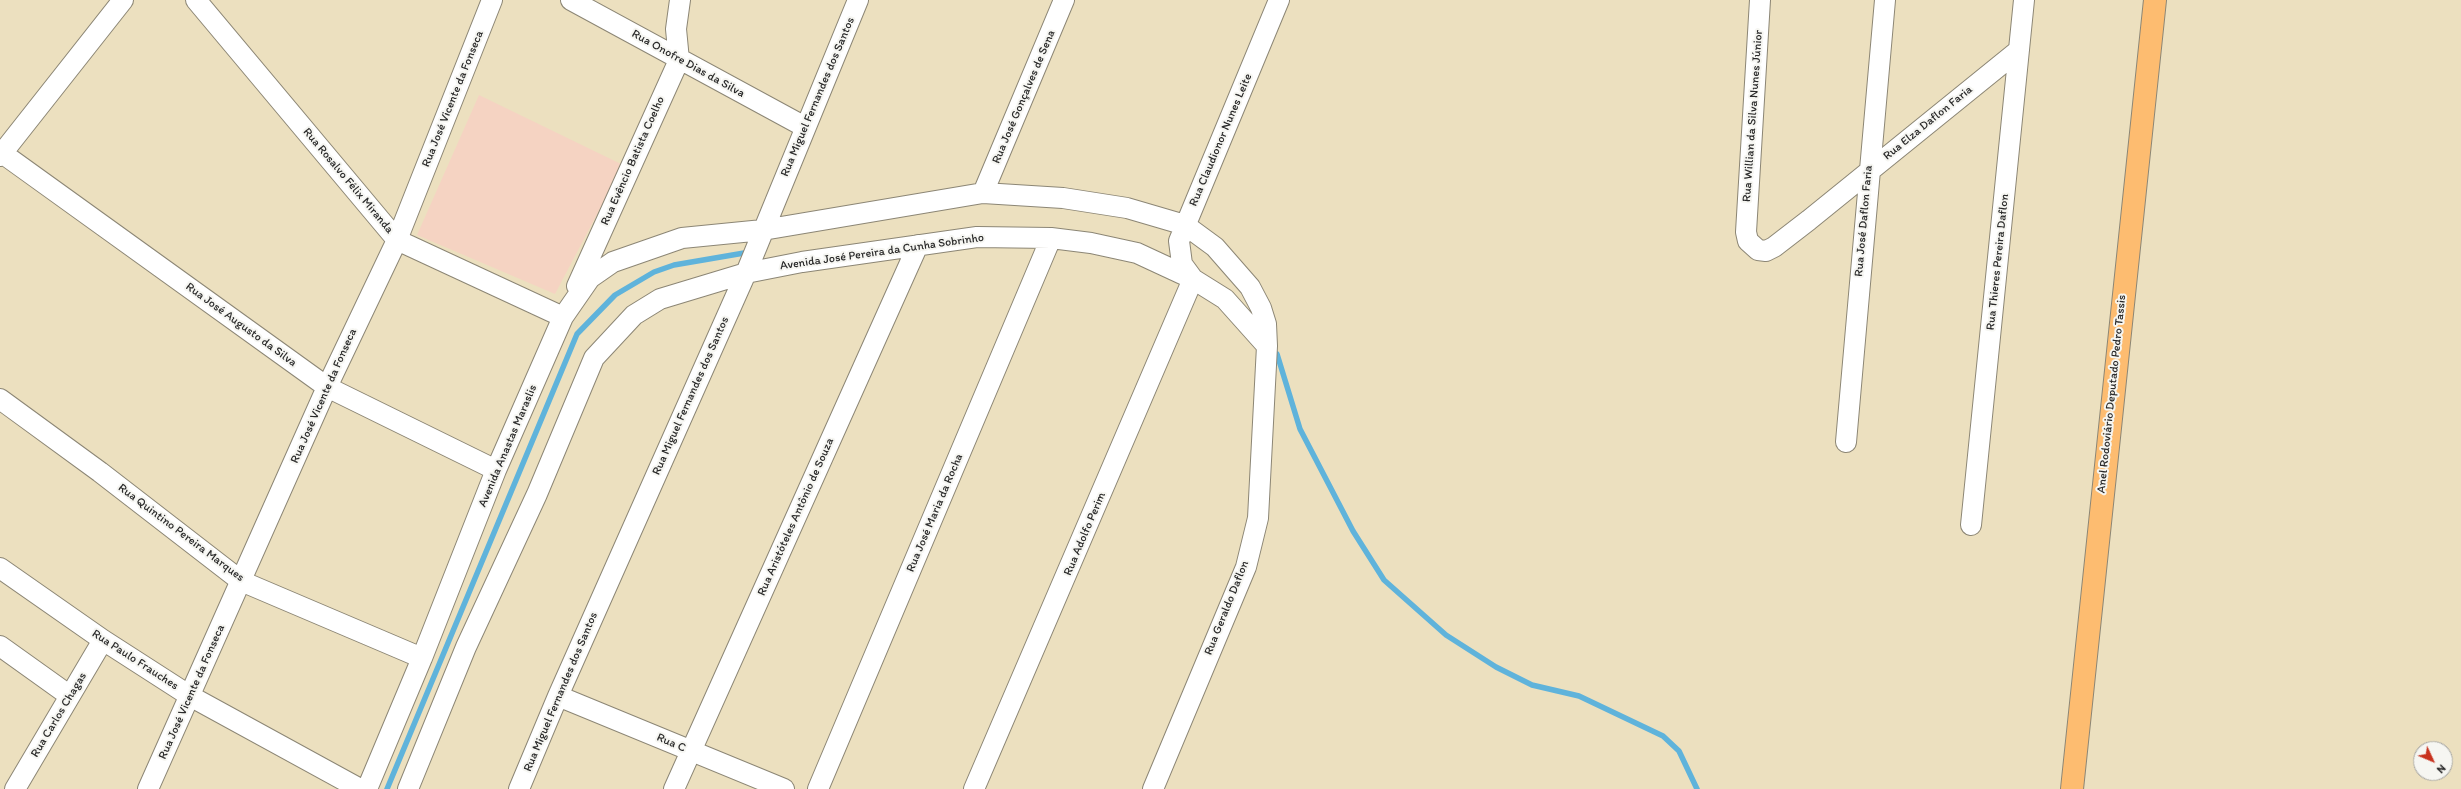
<!DOCTYPE html>
<html>
<head>
<meta charset="utf-8">
<style>
  body { margin:0 }
  #map { position:relative; width:2461px; height:789px; overflow:hidden; background:#ece0bf; font-family:Itim,sans-serif }
  canvas { display:block }
  .north { position:absolute; left:2413px; top:741px; width:40px; height:40px; box-sizing:border-box; background:#f6f6f2; border:1px solid #a5a5a2; border-radius:50%; rotate:134deg; font-size:11px; font-weight:700; line-height:16px; text-align:center; color:#2b2b2b }
  .north::after { content:''; display:block; margin:auto; width:14px; height:18px; background:#c8321e; clip-path:polygon(50% 0,100% 100%,50% 72%,0 100%) }
</style>
</head>
<body>
<div id="map">
<canvas width="2461" height="789"></canvas>
<div class="north">N</div>
</div>
<script>
const c = document.querySelector('canvas').getContext('2d');
c.lineJoin = 'round';
function fill(path, color) { c.fillStyle = color; c.fill(path, 'evenodd'); }
const shape = rows => new Path2D(rows.map(r => 'M' + r).join(''));
function stroke(path, color, width, dash) { c.strokeStyle = color; c.lineWidth = width; c.lineCap = dash ? 'butt' : 'round'; c.setLineDash(dash || []); c.stroke(path); }
function label(font, color, halo, rows, align = 'center') {
  c.font = font + ' Itim,sans-serif'; c.lineWidth = 4; c.setLineDash([]); c.textBaseline = 'middle'; c.strokeStyle = halo; c.fillStyle = color; for (const [text, x, y, turn = 0] of rows) {
    c.save(); c.translate(x, y); c.rotate((+turn || 0) * Math.PI / 180); c.textAlign = isNaN(turn) ? turn : align; if (halo) c.strokeText(text, 0, 0); c.fillText(text, 0, 0); c.restore();
  }
}
fill(shape([
  [479,95,623,165,555,294,417,235]
]), '#f5d3c2');
stroke(shape([
  [1277,354,1300,429,1353,531,1384,580,1446,635,1496,667,1532,685,1579,696,1663,736,1679,751,1697,789],
  [387,789,577,334,615,295,654,272,674,265,750,252]
]), '#5fb3db', 5.5);
const minor = shape([
  [196,0,397,240,563,317],
  [571,0,805,127],
  [1760,0,1746,232,1748,241,1758,250,1766,251,1774,247,1809,220,2019,50],
  [2,153,327,387,496,470],
  [0,156,123,0],
  [983,193,1064,0],
  [1193,279,1182,264,1179,241,1279,0],
  [577,286,679,60,676,29,680,0],
  [0,399,100,472,241,581,422,658],
  [1846,442,1885,0],
  [1971,525,2024,0],
  [0,568,103,640,190,696,360,789],
  [0,646,70,696],
  [558,696,784,789],
  [15,789,103,640],
  [148,789,327,387,397,240,492,0],
  [367,789,422,658,496,470,563,317,590,278,613,262,682,238,763,230,983,193,1063,198,1127,208,1185,225,1215,247,1250,287,1261,308,1266,324,1267,346,1258,518,1246,567,1153,789],
  [408,789,466,647,537,494,594,358,634,315,660,299,746,273,802,262,977,237,1051,238,1091,243,1137,253,1193,279,1225,299,1267,346],
  [519,789,558,696,746,273,858,0],
  [674,789,918,245],
  [818,789,1051,238],
  [974,789,1193,279]
]);
const highway = shape([
  [2072,789,2155,0]
]);
stroke(minor, '#8c8675', 22);
stroke(highway, '#8c8675', 24);
stroke(minor, '#fff', 20);
stroke(highway, '#fdbc70', 22);
label('12px', '#2b2b2b', '#f6f6f2', [
  ["Rua Onofre Dias da Silva",688,64,29],
  ["Rua Miguel Fernandes dos Santos",818,97,-67],
  ["Rua José Gonçalves de Sena",1024,97,-67],
  ["Rua José Vicente da Fonseca",453,99,-68],
  ["Rua Willian da Silva Nunes Júnior",1753,116,-86],
  ["Rua Elza Daflon Faria",1928,123,-39],
  ["Rua Claudionor Nunes Leite",1221,140,-67],
  ["Rua Evêncio Batista Coelho",633,161,-66],
  ["Rua Rosalvo Félix Miranda",348,181,50],
  ["Rua José Daflon Faria",1864,221,-85],
  ["Avenida José Pereira da Cunha Sobrinho",882,252,-8],
  ["Rua Thieres Pereira Daflon",1998,262,-84],
  ["Rua José Augusto da Silva",241,325,36],
  ["Anel Rodoviário Deputado Pedro Tassis",2112,394,-84],
  ["Rua José Vicente da Fonseca",324,396,-66],
  ["Rua Miguel Fernandes dos Santos",691,396,-66],
  ["Avenida Anastas Maraslis",508,446,-67],
  ["Rua José Maria da Rocha",935,513,-67],
  ["Rua Aristóteles Antônio de Souza",796,517,-66],
  ["Rua Quintino Pereira Marques",181,533,37],
  ["Rua Adolfo Perim",1085,534,-67],
  ["Rua Geraldo Daflon",1227,608,-68],
  ["Rua Paulo Frauches",135,660,33],
  ["Rua José Vicente da Fonseca",192,692,-66],
  ["Rua Miguel Fernandes dos Santos",561,692,-67],
  ["Rua Carlos Chagas",59,715,-59],
  ["Rua C",671,743,23]
]);
</script>
</body>
</html>
